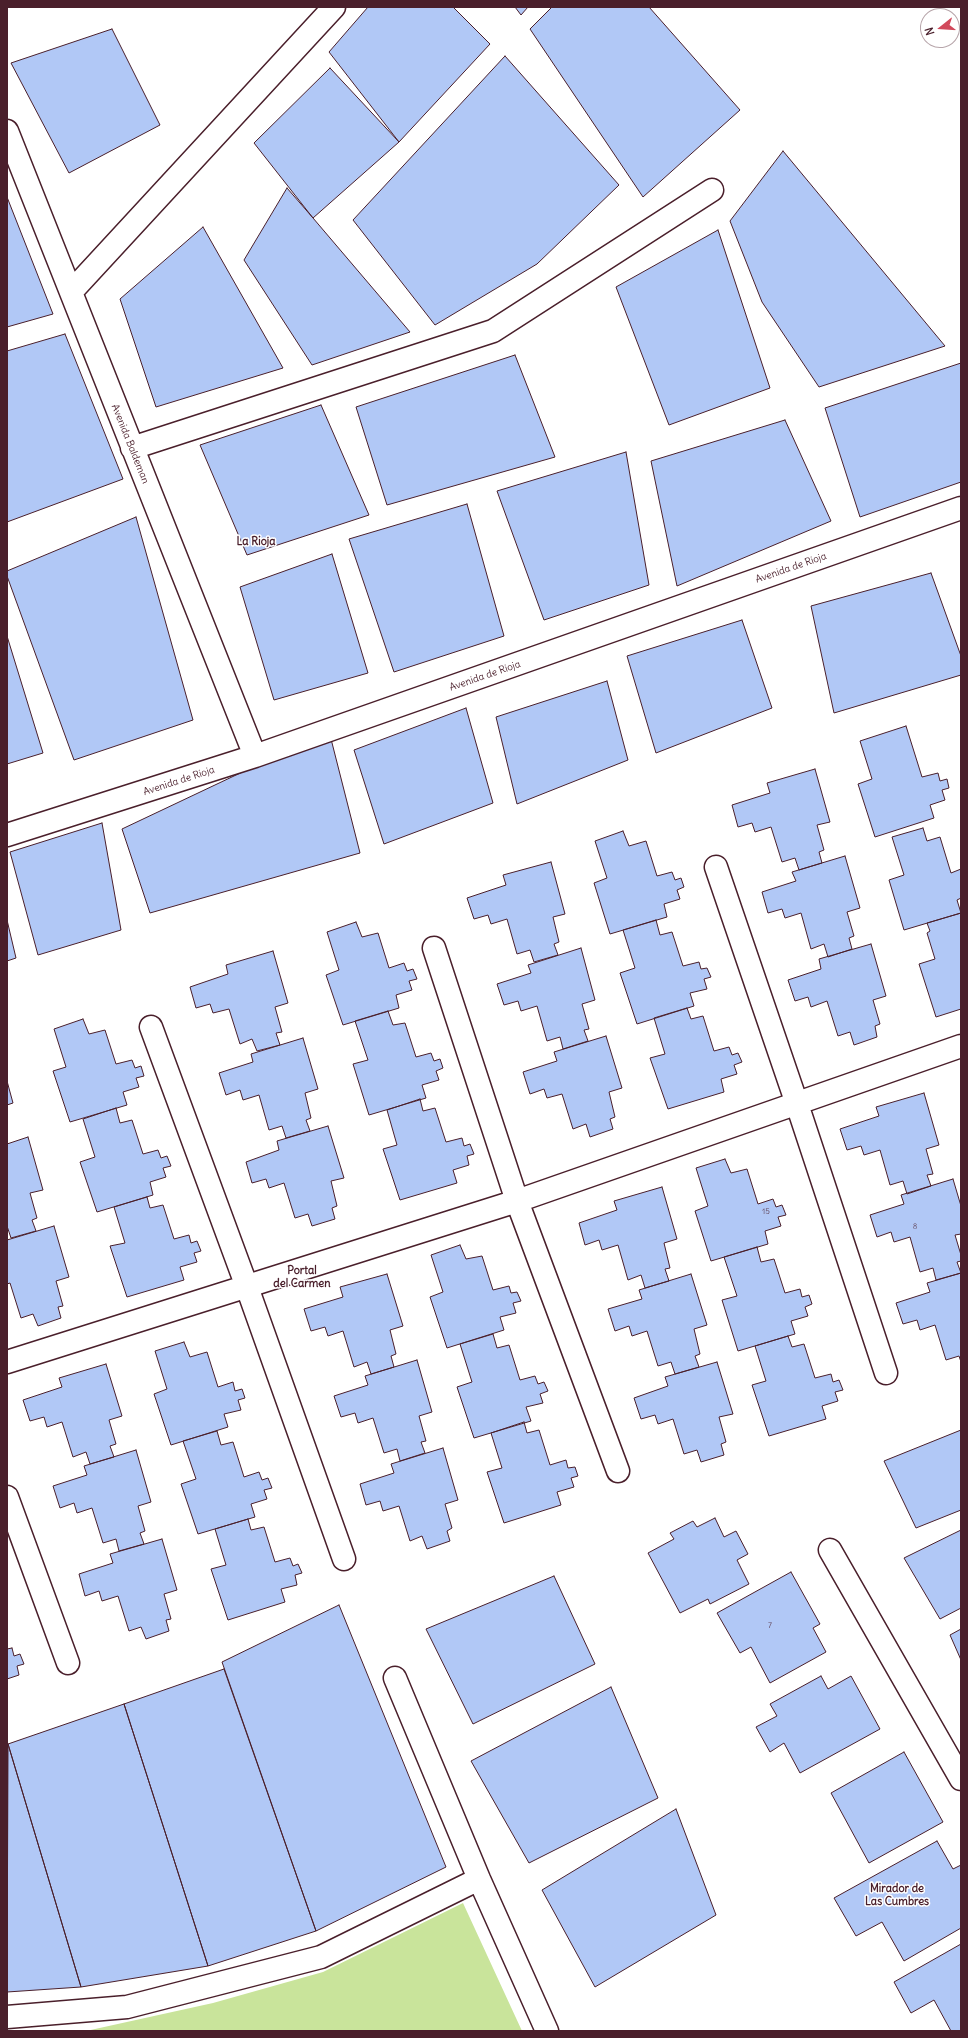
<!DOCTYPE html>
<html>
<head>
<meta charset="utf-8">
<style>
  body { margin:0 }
  #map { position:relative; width:968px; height:2038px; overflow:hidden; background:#fff; font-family:Delius,sans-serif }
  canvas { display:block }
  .frame { position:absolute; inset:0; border:8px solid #4a1f2b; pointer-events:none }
  .north { position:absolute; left:920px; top:8px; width:40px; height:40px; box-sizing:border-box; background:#fff; border:1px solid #b7a5aa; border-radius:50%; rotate:253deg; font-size:11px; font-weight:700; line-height:16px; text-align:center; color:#4a1f2b }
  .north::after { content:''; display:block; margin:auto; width:14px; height:18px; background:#d1495b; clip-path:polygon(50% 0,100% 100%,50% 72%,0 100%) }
</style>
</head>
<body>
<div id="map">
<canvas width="968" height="2038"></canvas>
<div class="frame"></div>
<div class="north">N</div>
</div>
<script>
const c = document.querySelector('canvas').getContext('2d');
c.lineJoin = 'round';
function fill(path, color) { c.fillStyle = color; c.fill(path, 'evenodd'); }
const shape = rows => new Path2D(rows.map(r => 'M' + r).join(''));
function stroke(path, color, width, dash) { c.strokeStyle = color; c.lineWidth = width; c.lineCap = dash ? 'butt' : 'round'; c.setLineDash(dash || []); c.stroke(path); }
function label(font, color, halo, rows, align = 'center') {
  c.font = font + ' Delius,sans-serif'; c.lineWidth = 3; c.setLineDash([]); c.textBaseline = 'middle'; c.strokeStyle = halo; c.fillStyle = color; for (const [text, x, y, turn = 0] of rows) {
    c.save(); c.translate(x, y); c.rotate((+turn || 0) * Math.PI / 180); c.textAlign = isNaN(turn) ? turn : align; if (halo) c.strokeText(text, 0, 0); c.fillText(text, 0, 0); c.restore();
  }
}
fill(shape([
  [463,1903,522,2031,86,2031,213,2003,323,1972]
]), '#c9e49b');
const building = shape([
  [368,7,453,7,490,44,399,142,329,52,368,7],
  [515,7,528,7,521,15,515,7],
  [552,7,649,7,740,110,643,197,530,29,552,7],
  [112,29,160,125,69,173,11,63,112,29],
  [505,56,619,185,537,264,435,325,353,220,505,56],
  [330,68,399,142,313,218,254,143,330,68],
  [783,151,945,346,819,387,762,302,730,221,783,151],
  [287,188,313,218,410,332,312,365,244,260,287,188],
  [7,197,53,314,7,327,7,197],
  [203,227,283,368,156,407,120,299,203,227],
  [718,230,770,388,669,425,616,287,718,230],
  [65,334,123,479,7,522,7,351,65,334],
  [515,355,555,457,387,505,356,407,515,355],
  [961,363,961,482,860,517,825,408,961,363],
  [321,405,369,515,247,555,200,445,321,405],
  [785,420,831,521,677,586,651,461,785,420],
  [626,452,649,585,544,620,497,491,626,452],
  [467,504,504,636,394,672,349,539,467,504],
  [136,517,193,720,74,760,7,576,7,571,136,517],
  [332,554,368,673,274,700,240,587,332,554],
  [931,573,961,656,961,675,834,713,811,606,931,573],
  [742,620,772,708,656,753,627,656,742,620],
  [7,636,43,753,7,764,7,636],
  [607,681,628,760,517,804,496,717,607,681],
  [466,708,493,803,384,844,354,750,466,708],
  [906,726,922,777,938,773,940,781,947,779,949,788,942,790,945,800,930,805,934,818,875,837,858,784,872,779,860,741,906,726],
  [329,731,360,853,150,913,122,829,329,731],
  [815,769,830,822,817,825,824,850,819,852,822,863,799,870,795,858,782,862,771,827,755,832,752,823,738,827,732,805,770,793,767,783,815,769],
  [102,823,121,930,38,955,10,852,102,823],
  [923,828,927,841,940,837,951,873,961,869,961,898,957,900,961,913,904,930,889,880,904,875,892,837,923,828],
  [623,831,629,846,646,841,657,876,672,872,675,880,681,878,684,887,677,890,680,899,664,904,667,917,610,934,594,883,607,878,595,841,623,831],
  [845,856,860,908,847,912,854,936,849,938,852,949,828,957,824,944,811,949,801,913,785,918,782,909,768,913,762,892,796,881,792,872,845,856],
  [551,862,565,914,553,917,559,942,554,944,558,955,534,962,530,950,517,954,507,919,491,924,488,915,474,919,467,898,506,885,503,875,551,862],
  [961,913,961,1009,936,1017,919,964,935,959,927,933,930,931,927,923,961,913],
  [7,920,16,958,7,961,7,920],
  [656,920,660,935,672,932,683,966,699,962,701,969,707,968,711,977,704,979,707,989,690,993,694,1006,637,1024,620,973,635,968,623,930,656,920],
  [356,922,362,937,378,933,389,968,404,963,407,971,413,969,417,979,409,981,412,990,396,995,399,1008,343,1025,326,975,339,970,327,932,356,922],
  [871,944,886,996,873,1000,880,1024,875,1026,877,1037,854,1045,850,1032,838,1036,827,1001,811,1007,808,997,795,1001,788,980,821,969,819,959,871,944],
  [581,948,595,1000,582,1004,589,1029,584,1030,588,1041,563,1049,560,1037,547,1041,537,1006,521,1011,518,1001,504,1005,497,984,531,973,528,965,581,948],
  [273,951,288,1003,275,1007,282,1032,276,1033,280,1045,257,1051,252,1039,240,1044,229,1009,213,1013,210,1004,196,1008,190,987,228,974,226,965,273,951],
  [687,1008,691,1019,703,1016,714,1051,729,1047,732,1055,738,1053,742,1062,734,1065,737,1074,721,1079,724,1092,668,1109,650,1058,665,1054,654,1018,687,1008],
  [388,1011,393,1025,405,1023,416,1057,431,1053,434,1061,440,1059,443,1068,436,1071,439,1080,422,1085,426,1098,369,1115,353,1064,368,1060,355,1021,388,1011],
  [83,1019,89,1034,105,1030,116,1064,132,1060,135,1068,141,1066,144,1076,136,1078,139,1087,123,1092,127,1105,70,1122,53,1071,66,1067,54,1029,83,1019],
  [606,1036,622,1088,609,1092,615,1117,610,1119,613,1129,590,1137,586,1124,573,1129,562,1094,547,1098,544,1089,530,1094,523,1072,557,1061,554,1052,606,1036],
  [303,1038,318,1089,305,1093,311,1118,306,1120,310,1131,286,1138,282,1126,269,1130,259,1095,243,1100,240,1090,226,1095,219,1073,253,1062,251,1054,303,1038],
  [7,1081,13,1103,7,1105,7,1081],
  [924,1093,939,1145,926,1149,933,1174,927,1175,931,1186,907,1194,903,1181,890,1185,880,1150,864,1155,861,1146,847,1150,840,1129,879,1116,876,1107,924,1093],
  [420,1099,423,1111,435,1108,446,1142,462,1138,464,1146,470,1144,474,1154,467,1156,469,1165,453,1170,457,1183,400,1200,383,1149,397,1145,387,1110,420,1099],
  [116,1108,120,1123,132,1120,143,1154,158,1150,161,1158,167,1156,171,1166,163,1168,166,1177,150,1182,153,1195,97,1212,80,1162,95,1157,83,1119,116,1108],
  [328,1126,344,1178,331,1181,337,1206,332,1208,335,1219,312,1226,308,1214,295,1218,284,1183,269,1188,266,1179,252,1183,246,1162,279,1150,277,1141,328,1126],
  [28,1137,43,1190,30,1193,37,1218,32,1220,36,1231,11,1238,7,1226,7,1144,28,1137],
  [725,1159,731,1173,747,1169,758,1204,773,1199,776,1207,782,1205,786,1215,778,1217,781,1226,765,1231,768,1244,711,1261,695,1211,708,1206,696,1168,725,1159],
  [953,1179,961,1206,961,1234,955,1235,961,1255,961,1261,957,1262,961,1273,936,1280,933,1268,920,1272,910,1237,894,1242,891,1232,877,1237,870,1215,904,1204,901,1195,953,1179],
  [662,1187,677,1239,664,1243,670,1268,665,1269,669,1281,645,1288,641,1275,628,1280,618,1245,602,1250,599,1240,585,1245,579,1223,617,1210,614,1201,662,1187],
  [147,1197,150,1208,163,1205,174,1239,189,1235,191,1243,197,1241,201,1251,194,1253,197,1262,180,1267,184,1280,127,1297,110,1246,125,1243,114,1207,147,1197],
  [54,1226,69,1277,56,1281,63,1306,58,1307,61,1318,38,1326,33,1314,21,1318,10,1283,7,1284,7,1240,54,1226],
  [460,1245,466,1259,482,1256,493,1290,509,1286,511,1293,517,1292,521,1301,513,1303,516,1313,500,1317,504,1330,447,1348,430,1297,443,1292,431,1255,460,1245],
  [757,1247,761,1262,774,1259,785,1293,800,1289,802,1297,809,1295,812,1304,805,1307,808,1316,791,1321,795,1334,738,1351,722,1300,737,1296,724,1257,757,1247],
  [961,1273,961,1362,959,1356,946,1360,935,1325,920,1330,917,1320,903,1324,896,1303,930,1292,927,1283,961,1273],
  [387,1274,403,1326,390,1330,396,1354,391,1356,394,1367,371,1374,367,1362,354,1367,343,1331,328,1336,325,1327,311,1331,304,1309,343,1297,340,1287,387,1274],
  [691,1274,707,1325,694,1329,700,1354,695,1356,699,1367,675,1374,671,1362,658,1366,647,1331,632,1336,629,1326,615,1331,608,1309,642,1299,639,1290,691,1274],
  [493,1334,497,1348,509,1345,520,1380,535,1376,538,1384,544,1382,548,1391,540,1394,543,1403,526,1407,531,1421,474,1438,457,1387,472,1382,460,1344,493,1334],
  [788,1336,792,1347,804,1344,815,1378,831,1374,833,1382,839,1380,843,1390,835,1392,838,1401,822,1406,826,1419,769,1436,752,1385,766,1381,755,1346,788,1336],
  [184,1342,190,1357,207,1352,218,1387,233,1382,235,1391,242,1389,245,1398,238,1400,241,1410,224,1414,228,1427,171,1445,154,1394,167,1389,155,1351,184,1342],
  [417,1360,432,1412,419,1416,426,1441,421,1442,425,1453,400,1461,397,1449,384,1453,373,1418,358,1423,355,1413,341,1417,334,1396,368,1385,365,1376,417,1360],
  [717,1362,733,1414,719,1417,726,1442,721,1444,724,1455,701,1462,697,1450,684,1454,673,1419,658,1424,655,1415,641,1419,634,1398,668,1386,665,1377,717,1362],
  [106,1364,122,1416,109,1420,116,1444,110,1446,114,1457,90,1464,86,1452,73,1457,62,1422,47,1427,44,1417,30,1421,23,1400,62,1387,59,1378,106,1364],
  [524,1422,527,1433,539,1430,550,1465,566,1460,568,1468,575,1467,578,1476,571,1478,574,1487,557,1492,561,1505,504,1523,487,1472,502,1468,491,1433,524,1422],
  [961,1430,961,1510,916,1528,884,1461,961,1430],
  [217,1431,221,1445,233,1442,244,1477,259,1472,262,1480,268,1478,272,1488,264,1490,267,1499,251,1504,255,1517,198,1534,181,1484,196,1479,183,1441,217,1431],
  [443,1448,458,1500,445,1504,452,1528,447,1531,450,1541,427,1549,422,1536,410,1541,399,1506,383,1511,380,1501,366,1505,360,1484,394,1473,391,1464,443,1448],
  [136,1450,151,1502,138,1506,145,1531,140,1533,144,1544,119,1551,116,1539,103,1543,92,1508,77,1513,74,1503,60,1508,53,1486,87,1475,84,1466,136,1450],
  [715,1518,724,1537,736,1531,748,1554,737,1560,749,1584,710,1604,708,1599,680,1613,648,1553,674,1539,670,1533,693,1521,697,1527,715,1518],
  [248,1519,251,1530,264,1527,275,1562,290,1558,293,1566,298,1564,302,1573,295,1575,297,1585,281,1589,285,1602,228,1620,211,1569,226,1565,215,1529,248,1519],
  [961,1530,961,1608,940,1619,904,1558,961,1530],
  [162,1539,177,1590,164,1594,171,1619,166,1620,169,1631,146,1639,141,1627,129,1631,118,1596,102,1601,99,1591,85,1596,79,1574,113,1563,110,1554,162,1539],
  [791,1572,820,1624,813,1628,826,1652,770,1683,751,1647,740,1653,717,1613,791,1572],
  [554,1576,595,1664,473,1724,426,1629,554,1576],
  [339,1605,446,1867,316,1931,222,1662,339,1605],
  [961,1629,961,1660,950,1635,961,1629],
  [12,1648,14,1656,20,1654,24,1664,17,1666,19,1675,7,1679,7,1649,12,1648],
  [224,1669,316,1931,208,1966,124,1704,224,1669],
  [821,1676,828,1689,851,1676,880,1729,800,1773,784,1743,770,1752,756,1727,777,1716,770,1704,821,1676],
  [611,1687,658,1798,529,1863,471,1761,611,1687],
  [124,1704,208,1966,81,1987,8,1744,124,1704],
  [8,1744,81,1987,7,1992,8,1744],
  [904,1752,943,1822,869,1863,831,1793,904,1752],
  [676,1809,716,1915,595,1987,542,1890,676,1809],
  [937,1841,953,1869,961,1865,961,1928,904,1961,882,1922,856,1936,834,1898,937,1841],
  [961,1944,961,2031,951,2031,934,2000,911,2013,894,1982,961,1944]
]);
fill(building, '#b1c8f6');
stroke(building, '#4a1f2b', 1);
const street = shape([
  [7,131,255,756],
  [71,292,334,7],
  [132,448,493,331,712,190],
  [7,835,255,756,961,508],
  [716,867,797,1104,886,1373],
  [434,948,517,1201,618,1471],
  [151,1027,247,1287,344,1559],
  [7,1362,517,1201,961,1046],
  [7,1497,68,1663],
  [830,1550,961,1779],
  [395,1678,479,1879,547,2031],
  [7,2017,127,2007,321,1957,479,1879]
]);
stroke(street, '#4a1f2b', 25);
stroke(street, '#fff', 22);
label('8px', '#64495e', null, [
  ["15",766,1212],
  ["8",915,1227],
  ["7",770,1626]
]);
label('10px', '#4a1f2b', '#fff', [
  ["Avenida Baldeman",130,444,68],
  ["Avenida de Rioja",791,568,-19],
  ["Avenida de Rioja",485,676,-19],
  ["Avenida de Rioja",179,781,-18]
]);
label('bold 11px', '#4a1f2b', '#fff', [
  ["La Rioja",256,542],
  ["Portal",302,1271],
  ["del Carmen",302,1284],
  ["Mirador de",897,1889],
  ["Las Cumbres",897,1902]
]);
</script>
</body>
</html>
